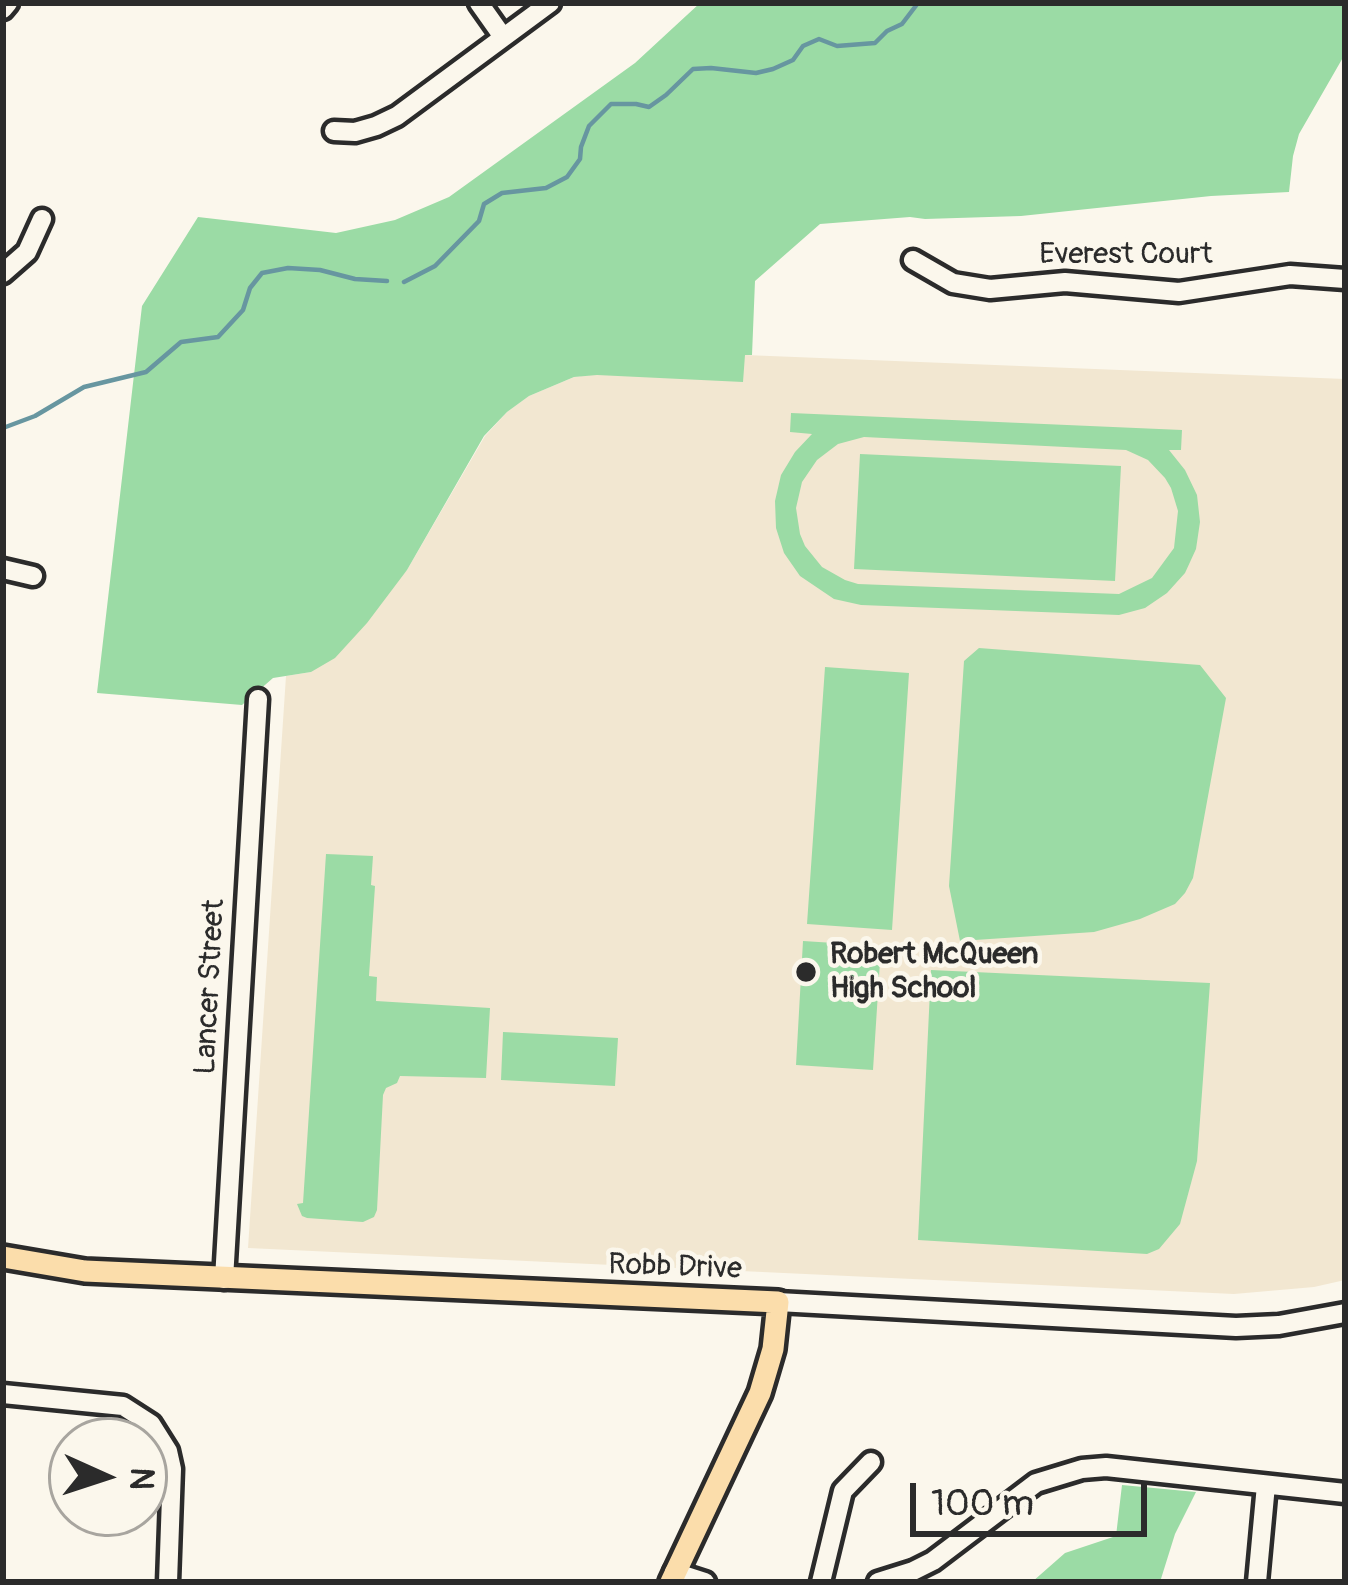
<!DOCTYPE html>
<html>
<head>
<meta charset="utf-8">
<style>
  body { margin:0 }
  #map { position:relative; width:1348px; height:1585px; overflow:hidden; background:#fbf7ec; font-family:Pangolin,sans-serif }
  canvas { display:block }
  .frame { position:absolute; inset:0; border:6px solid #2b2b2b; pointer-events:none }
  .north { position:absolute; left:48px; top:1417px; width:120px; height:120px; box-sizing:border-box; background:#fbf7ec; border:3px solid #a8a59f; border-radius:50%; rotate:93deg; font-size:33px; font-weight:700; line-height:48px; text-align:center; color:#2b2b2b }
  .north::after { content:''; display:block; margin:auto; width:42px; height:54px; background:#2b2b2b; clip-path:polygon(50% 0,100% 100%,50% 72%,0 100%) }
  .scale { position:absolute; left:910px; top:1483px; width:237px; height:54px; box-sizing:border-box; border:6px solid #2b2b2b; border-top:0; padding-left:15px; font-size:36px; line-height:42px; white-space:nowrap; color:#2b2b2b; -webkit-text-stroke:9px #fbf7ec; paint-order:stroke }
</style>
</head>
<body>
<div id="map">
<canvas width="1348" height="1585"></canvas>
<div class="frame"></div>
<div class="north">N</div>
<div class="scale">100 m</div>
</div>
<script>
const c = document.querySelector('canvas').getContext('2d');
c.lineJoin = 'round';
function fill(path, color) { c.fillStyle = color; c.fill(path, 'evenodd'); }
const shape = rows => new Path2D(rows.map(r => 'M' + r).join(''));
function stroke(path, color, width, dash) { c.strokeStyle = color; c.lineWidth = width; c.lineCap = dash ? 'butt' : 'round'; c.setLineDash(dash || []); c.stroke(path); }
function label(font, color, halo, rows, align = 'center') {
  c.font = font + ' Pangolin,sans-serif'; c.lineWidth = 9; c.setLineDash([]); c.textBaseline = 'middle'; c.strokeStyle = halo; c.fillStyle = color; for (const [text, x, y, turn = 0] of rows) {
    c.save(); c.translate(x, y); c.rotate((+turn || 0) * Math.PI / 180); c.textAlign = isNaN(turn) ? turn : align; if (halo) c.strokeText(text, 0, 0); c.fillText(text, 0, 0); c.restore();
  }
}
fill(shape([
  [745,355,1345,379,1345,1280,1314,1287,1234,1294,248,1248,286,676,311,672,407,570,485,436,507,412,529,396,574,377]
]), '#f2e7d1');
fill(shape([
  [700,3,1345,3,1345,54,1299,134,1293,156,1289,192,1211,196,1021,216,925,219,910,217,820,224,755,281,752,355,745,355,743,382,597,375,574,377,529,396,507,412,484,436,407,570,367,623,335,658,311,672,273,678,242,705,97,693,142,306,198,217,336,233,395,220,449,197,635,63],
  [791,413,1182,430,1181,450,1169,450,1185,470,1197,495,1200,522,1196,549,1185,573,1167,593,1145,608,1119,615,861,605,834,599,800,576,784,553,776,528,775,501,781,475,795,452,812,434,790,432],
  [864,437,1126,450,1148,460,1165,478,1171,488,1178,511,1174,548,1152,578,1119,594,858,584,845,580,822,567,805,546,800,534,796,508,802,482,817,460,838,444],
  [860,454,1121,466,1115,581,854,569],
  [979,648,1200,665,1226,698,1193,878,1185,893,1175,904,1140,919,1094,932,960,941,949,886,964,661],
  [825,667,909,673,892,930,807,924],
  [326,854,373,856,371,885,375,886,369,976,377,977,376,1001,490,1008,486,1078,400,1076,397,1083,386,1088,383,1095,377,1210,374,1217,363,1222,307,1218,302,1216,297,1204,303,1203],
  [803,941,881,946,873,1070,796,1065],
  [931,970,1210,983,1197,1161,1180,1224,1159,1249,1147,1254,918,1240],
  [503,1032,618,1038,615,1086,501,1080],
  [1122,1485,1196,1492,1175,1534,1160,1582,1032,1582,1065,1553,1116,1536]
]), '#9bdba5');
stroke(shape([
  [404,282,435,266,479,221,484,204,502,193,546,188,567,177,580,159,581,147,589,126,611,104,636,104,649,107,666,95,693,69,711,68,756,73,773,69,793,60,803,46,819,39,837,46,875,43,887,31,902,24,918,3],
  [3,428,35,416,84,387,146,372,181,342,218,337,243,310,250,288,262,273,288,268,320,270,355,279,387,281]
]), '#6796a0', 4.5);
const minor = shape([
  [479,3,503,37],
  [3,9,8,3],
  [334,131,355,132,376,126,397,116,550,3],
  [913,260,953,283,990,289,1065,282,1179,292,1290,275,1345,279],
  [3,273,27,252,42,219],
  [3,569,33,576],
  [224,1279,258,699],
  [778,1302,1236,1327,1279,1325,1345,1313],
  [3,1394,123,1406,151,1424,168,1451,172,1469,168,1582],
  [674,1572,705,1582],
  [821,1582,843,1491,871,1462],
  [878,1582,913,1571,933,1561,1036,1483,1082,1469,1106,1467,1345,1493],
  [1257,1582,1266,1485]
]);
const major = shape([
  [3,1257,85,1271,778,1302,773,1349,760,1393,671,1582]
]);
stroke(minor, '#2b2b2b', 27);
stroke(major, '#2b2b2b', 30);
stroke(minor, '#fbf7ec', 18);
stroke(major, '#fbddab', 21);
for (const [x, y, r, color] of [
  [806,972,12,"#2b2b2b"]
]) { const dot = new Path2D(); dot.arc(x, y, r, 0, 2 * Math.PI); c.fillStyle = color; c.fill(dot); stroke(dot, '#fbf7ec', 4.5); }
label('30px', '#2b2b2b', '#fbf7ec', [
  ["Everest Court",1126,255],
  ["Lancer Street",211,987,-87],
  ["Robb Drive",675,1268,2]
]);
label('bold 30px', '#2b2b2b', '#fbf7ec', [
  ["Robert McQueen",830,955],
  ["High School",830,989]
], 'left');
</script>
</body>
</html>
